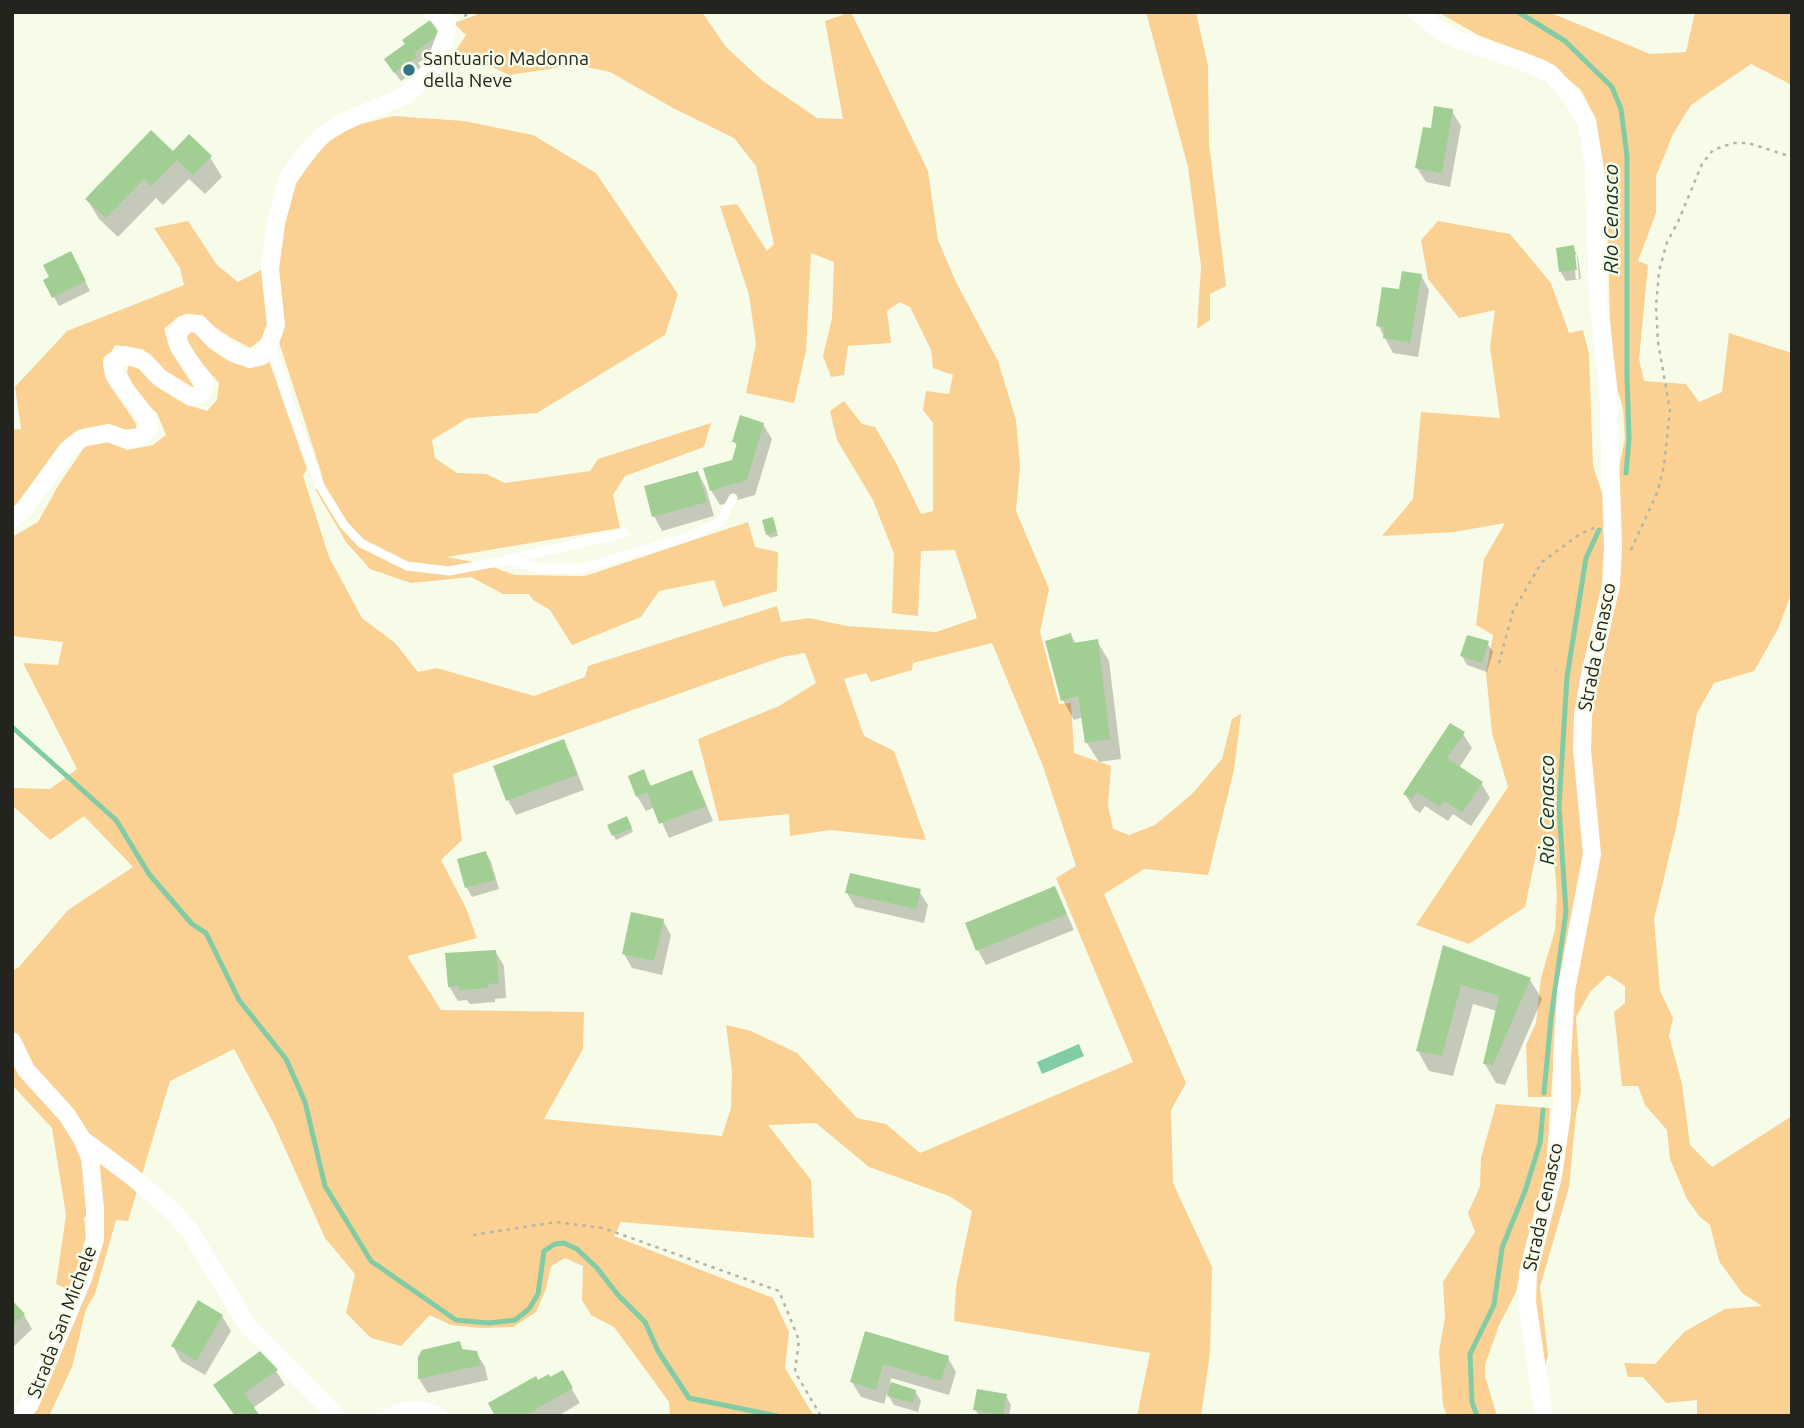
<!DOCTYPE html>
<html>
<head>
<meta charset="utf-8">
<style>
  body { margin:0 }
  #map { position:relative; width:1804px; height:1428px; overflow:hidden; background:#f7fce9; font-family:Ubuntu,sans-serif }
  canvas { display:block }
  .frame { position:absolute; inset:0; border:14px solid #23241e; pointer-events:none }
</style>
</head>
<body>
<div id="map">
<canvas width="1804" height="1428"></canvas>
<div class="frame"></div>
</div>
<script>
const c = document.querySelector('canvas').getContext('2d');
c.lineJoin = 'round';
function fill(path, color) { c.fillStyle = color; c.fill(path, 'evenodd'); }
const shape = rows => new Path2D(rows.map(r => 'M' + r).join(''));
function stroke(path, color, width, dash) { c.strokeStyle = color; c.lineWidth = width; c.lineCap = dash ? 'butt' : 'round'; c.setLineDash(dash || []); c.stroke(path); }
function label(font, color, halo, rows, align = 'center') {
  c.font = font + ' Ubuntu,sans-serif'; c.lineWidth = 5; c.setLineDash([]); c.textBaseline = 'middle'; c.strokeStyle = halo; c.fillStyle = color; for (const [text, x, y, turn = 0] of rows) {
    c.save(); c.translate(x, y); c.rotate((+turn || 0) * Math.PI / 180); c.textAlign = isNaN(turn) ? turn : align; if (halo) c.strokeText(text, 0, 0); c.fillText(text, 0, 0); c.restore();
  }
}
fill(shape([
  [478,12,702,12,726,47,763,81,817,118,843,119,825,21,851,12,928,171,938,240,956,282,998,361,1016,420,1020,466,1016,511,1049,589,1040,632,1059,704,1071,703,1074,753,1111,766,1108,805,1113,829,1129,835,1155,825,1192,794,1222,759,1232,719,1241,714,1234,770,1208,875,1144,869,1104,894,1186,1083,1171,1110,1173,1183,1212,1267,1210,1353,1201,1416,1137,1416,1150,1353,954,1321,956,1287,972,1211,949,1196,869,1167,816,1123,768,1125,811,1180,814,1238,621,1222,614,1236,773,1298,789,1332,785,1368,814,1416,670,1416,669,1402,645,1369,614,1327,591,1315,582,1300,583,1266,565,1258,551,1266,546,1289,536,1312,513,1327,480,1328,451,1325,430,1315,401,1346,371,1338,346,1313,355,1274,325,1238,273,1122,234,1049,170,1081,128,1221,116,1220,95,1294,86,1309,72,1367,49,1416,30,1416,102,1218,84,1217,86,1239,70,1290,56,1284,66,1215,52,1128,12,1085,12,971,19,967,68,910,133,867,84,816,50,840,12,805,12,792,15,788,50,789,77,769,23,663,58,665,63,642,12,636,12,537,38,522,58,486,85,446,109,441,127,450,153,445,166,435,157,413,138,396,127,372,129,364,140,369,147,378,191,406,207,411,217,400,219,383,200,361,186,338,191,331,269,361,307,469,303,476,329,557,362,618,395,643,418,672,437,668,534,696,585,677,588,666,777,606,781,622,809,618,847,626,936,632,977,618,955,550,921,551,918,616,892,613,894,554,873,500,837,440,830,411,844,401,862,424,875,427,895,461,921,514,933,511,933,423,923,410,926,391,949,394,953,375,933,368,931,350,910,307,900,302,887,311,891,343,848,346,844,375,831,377,823,356,832,318,834,262,811,253,806,351,794,403,746,393,756,344,749,295,720,206,737,204,767,251,774,244,756,166,734,138,673,108,610,72,576,65,509,75,456,50,466,35,454,23,476,15],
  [992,643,1043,766,1076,866,1056,878,1133,1062,920,1153,886,1124,857,1118,797,1053,751,1031,726,1025,732,1071,731,1108,722,1136,544,1119,583,1049,584,1012,441,1010,407,956,477,938,466,908,441,860,462,840,453,774,782,657,805,653,816,683,779,706,698,739,719,821,789,814,790,836,830,830,926,840,894,751,864,736,844,679,866,673,871,682,912,670,913,663],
  [1146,12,1196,12,1208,66,1209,143,1226,286,1210,294,1210,320,1197,329,1201,266,1188,167],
  [1438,12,1549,12,1650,54,1686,52,1695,12,1792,12,1792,85,1751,64,1691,105,1673,134,1656,176,1656,213,1638,261,1648,265,1639,359,1644,381,1686,384,1699,402,1722,392,1729,333,1792,353,1792,592,1778,629,1754,671,1714,683,1697,713,1676,828,1654,919,1660,991,1673,1018,1669,1036,1682,1084,1690,1145,1712,1167,1792,1116,1792,1416,1697,1416,1697,1400,1666,1403,1643,1377,1628,1377,1624,1363,1655,1364,1684,1332,1725,1309,1762,1306,1742,1293,1719,1261,1710,1225,1699,1216,1687,1199,1670,1159,1667,1130,1645,1105,1638,1086,1622,1086,1614,1012,1625,1003,1625,986,1608,975,1590,992,1576,1017,1581,1092,1576,1114,1569,1187,1540,1287,1548,1355,1544,1371,1530,1299,1570,991,1598,856,1587,748,1617,476,1625,439,1623,409,1616,384,1610,320,1606,182,1596,119,1581,90,1547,61,1478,35],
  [393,116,464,121,533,135,596,173,678,294,665,335,537,413,468,418,432,440,435,458,457,473,486,474,505,483,590,471,598,459,711,423,704,447,625,476,613,495,620,528,447,557,484,564,515,575,585,576,748,522,755,547,778,552,777,591,723,607,714,580,659,591,641,617,572,645,550,610,533,600,529,594,503,594,471,577,411,583,370,569,346,542,315,489,324,487,321,472,279,342,282,324,277,270,282,225,293,185,328,141,357,125],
  [188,221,217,265,238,282,265,268,269,321,264,337,250,348,228,336,201,317,179,316,164,329,170,350,194,387,189,389,166,374,143,349,115,345,103,366,109,384,135,422,137,431,78,430,12,510,12,430,21,429,15,387,67,331,184,285,180,268,154,228],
  [1438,221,1510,234,1551,283,1569,333,1583,330,1589,354,1593,466,1602,493,1606,538,1604,582,1581,673,1576,712,1587,853,1558,993,1551,1097,1528,1097,1526,1045,1536,1023,1541,978,1555,930,1557,896,1553,844,1538,845,1525,907,1469,944,1416,925,1508,787,1492,733,1486,673,1493,635,1476,625,1484,559,1505,523,1454,532,1382,536,1413,499,1421,412,1500,418,1490,347,1495,310,1459,318,1428,279,1421,240],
  [1496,1104,1550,1108,1546,1172,1527,1240,1516,1292,1499,1325,1485,1365,1485,1376,1497,1416,1447,1416,1443,1405,1439,1352,1445,1317,1443,1282,1475,1232,1468,1213,1480,1186,1481,1158]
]), '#fad093');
fill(shape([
  [1079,1044,1084,1056,1042,1074,1037,1062]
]), '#82cca5');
fill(shape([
  [430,23,444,45,418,63,421,67,401,81,392,69,407,45],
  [1452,111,1461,126,1450,187,1426,182,1417,168,1432,130],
  [173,153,210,157,222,177,205,194,189,179,163,205,156,198,118,237,99,219,87,199],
  [1573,247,1578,257,1581,279,1566,281,1560,271],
  [1573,255,1577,255,1579,279,1576,279],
  [76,263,90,291,59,306,54,297],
  [1421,275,1429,290,1418,357,1393,353,1378,325,1400,291],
  [763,424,772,439,755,495,720,505,711,490,733,461,738,448,734,441],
  [698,473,706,488,714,516,662,531,654,516],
  [774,523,778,536,770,538,767,534],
  [1071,635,1076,644,1097,641,1109,661,1121,759,1099,762,1087,743,1083,717,1074,720,1063,700],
  [1487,643,1493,652,1487,672,1467,665,1462,656],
  [1463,734,1472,748,1459,768,1481,783,1490,798,1471,826,1453,814,1448,821,1425,806,1420,813,1414,809,1405,794],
  [563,741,571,756,584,790,516,815,508,800],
  [643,772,652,787,691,772,699,787,713,821,669,838,655,807,646,811,637,796],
  [629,822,633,832,616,840,609,826],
  [486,853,491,862,499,889,472,897,467,888,459,860],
  [1055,888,1074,930,986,965,978,950],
  [919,891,928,905,924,923,855,907,847,893],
  [663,921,671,935,662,975,632,968,624,954],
  [1445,948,1530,980,1542,999,1505,1085,1496,1083,1485,1064,1497,1011,1473,1004,1453,1076,1429,1071,1418,1051],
  [495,951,504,966,506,998,495,999,495,1002,470,1004,467,1000,458,1001,449,986],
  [12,1302,24,1315,32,1329,12,1348],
  [222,1316,231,1331,205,1375,181,1361,173,1346],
  [867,1333,948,1358,956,1372,949,1395,891,1378,890,1384,915,1391,921,1401,918,1412,894,1405,887,1393,884,1404,861,1397,852,1382],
  [459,1343,464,1351,476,1352,485,1367,488,1380,428,1393,419,1379,420,1358],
  [276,1371,285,1385,253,1408,224,1400],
  [562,1372,580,1403,558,1416,497,1416,538,1382,550,1380],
  [1006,1396,1011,1405,1009,1416,979,1416,975,1409]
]), '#0003');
stroke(shape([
  [1518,12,1565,41,1612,87,1621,109,1627,156,1627,375,1629,439,1626,473],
  [12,727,116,820,149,874,192,924,206,933,239,1000,286,1059,305,1102,325,1186,371,1261,456,1320,489,1323,515,1320,529,1309,538,1294,544,1251,555,1244,564,1243,577,1249,597,1268,618,1295,645,1322,658,1351,689,1398,777,1416],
  [1544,1093,1551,1018,1566,912,1559,807,1567,677,1586,558,1599,530],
  [1477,1416,1472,1402,1470,1354,1494,1305,1502,1248,1525,1191,1540,1143,1543,1110]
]), '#82cca5', 5);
fill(shape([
  [430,20,440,34,414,53,417,57,394,73,384,59,405,44,402,40],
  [1434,106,1453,109,1442,173,1415,168,1423,127,1431,128],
  [151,130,173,151,189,134,212,156,193,175,177,160,151,186,144,179,106,218,85,199],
  [1574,245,1577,270,1559,272,1556,248],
  [71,251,86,281,52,298,43,280,49,277,43,265],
  [1402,271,1422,274,1410,343,1383,338,1385,327,1376,326,1382,287,1399,289],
  [740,415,764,423,747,480,710,491,703,468,732,460,737,443,732,442],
  [698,471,707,502,652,517,644,486],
  [773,517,777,532,766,535,762,520],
  [1071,633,1073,643,1098,639,1110,739,1085,743,1078,696,1061,701,1045,641],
  [1467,635,1489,641,1482,663,1460,656],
  [1450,723,1465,732,1447,758,1483,782,1462,812,1444,801,1439,807,1417,792,1412,799,1403,794],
  [564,739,577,775,506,801,493,766],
  [644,769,650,786,692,770,706,806,659,824,647,792,636,797,628,776],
  [627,816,632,828,612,836,607,825],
  [486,851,495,880,465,888,457,859],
  [850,873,921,889,916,909,845,893],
  [1055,886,1067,914,976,951,965,923],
  [631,912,664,919,654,961,622,954],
  [1443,945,1531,978,1493,1065,1483,1064,1499,996,1461,985,1442,1056,1416,1051],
  [496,950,499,983,488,984,488,988,459,990,459,986,448,987,445,953],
  [12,1300,25,1314,12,1326],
  [198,1300,223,1315,196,1361,171,1346],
  [865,1331,949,1356,941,1381,883,1364,876,1390,850,1382],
  [460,1341,462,1349,477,1351,481,1365,418,1379,418,1357,422,1350],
  [263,1349,278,1370,244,1393,260,1416,235,1416,213,1385],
  [563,1370,573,1388,524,1416,495,1416,488,1403,536,1376,538,1380,549,1374,550,1377],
  [891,1382,916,1390,913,1403,887,1396],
  [977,1389,1007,1394,1003,1415,973,1410]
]), '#a0ce93');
stroke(shape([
  [464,16,474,12],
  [1631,550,1657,493,1664,466,1670,410,1658,342,1656,307,1659,271,1667,242,1678,222,1702,164,1713,150,1733,143,1748,143,1792,157],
  [1499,663,1513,611,1542,562,1580,534,1596,527],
  [473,1235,556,1222,603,1228,779,1291,799,1340,795,1372,821,1416]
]), '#b2b6a7', 2.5, [3.5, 5]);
stroke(shape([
  [271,344,288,401,320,486,344,525,361,543,407,566,449,571,508,560,543,569,580,569,690,536,721,521,733,498],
  [510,559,624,533]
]), '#fff', 9);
stroke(shape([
  [1417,12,1438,29,1458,40,1522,61,1550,73,1572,97,1587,124,1594,165,1598,299,1608,386,1613,548,1611,585,1589,680,1583,715,1582,750,1592,854,1566,991,1562,1058,1562,1113,1553,1176,1528,1273,1527,1302,1544,1416],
  [12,520,25,508,67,450,82,438,108,433,125,439,140,437,149,429,147,417,114,375,112,362,125,355,144,361,160,378,191,397,202,393,204,381,180,348,177,334,187,323,199,324,215,341,233,353,250,359,262,356,270,342,276,325,270,269,276,223,288,179,309,149,324,134,343,122,405,96,422,81,435,65,447,32,447,22,433,12],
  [12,1041,26,1070,67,1115,82,1139,90,1158,95,1209,95,1239,83,1278,30,1404,21,1416],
  [83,1140,130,1175,172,1211,189,1230,249,1327,336,1416],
  [391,1416,409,1410,422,1410,439,1416]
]), '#fff', 18);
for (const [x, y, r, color] of [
  [409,70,7,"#337287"]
]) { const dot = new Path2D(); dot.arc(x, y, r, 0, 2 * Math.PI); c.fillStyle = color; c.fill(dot); stroke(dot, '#f7fce9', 2.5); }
label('19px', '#23241e', '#f7fce9', [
  ["Santuario Madonna",423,59],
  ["della Neve",423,81]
], 'left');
label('19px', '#23241e', '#f7fce9', [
  ["Strada Cenasco",1597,647,-79],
  ["Strada Cenasco",1543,1207,-78],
  ["Strada San Michele",62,1322,-69]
]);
label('italic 21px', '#123323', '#f7fce9', [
  ["RIo Cenasco",1611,219,-90],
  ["Rio Cenasco",1547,810,-90]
]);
</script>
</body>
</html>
